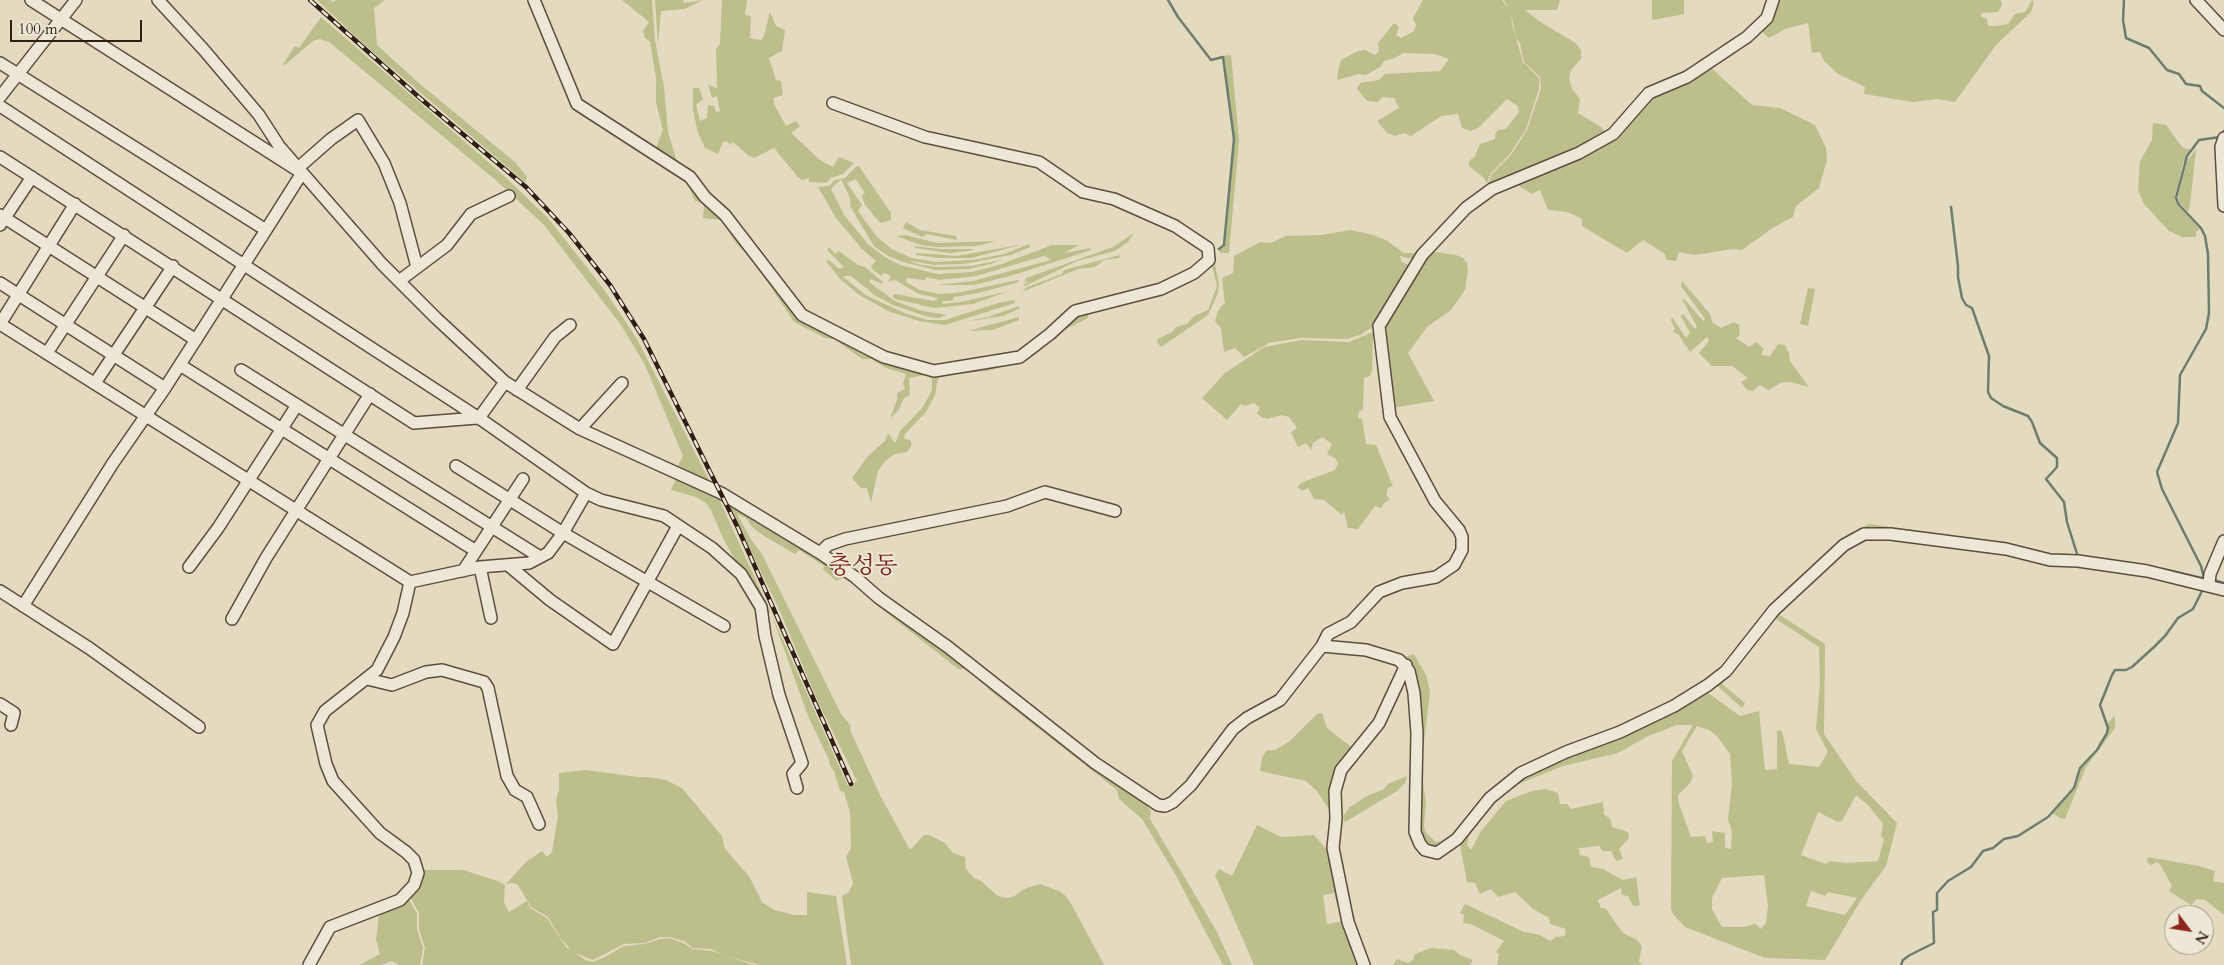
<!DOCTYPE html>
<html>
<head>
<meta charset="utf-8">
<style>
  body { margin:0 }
  #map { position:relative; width:2224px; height:965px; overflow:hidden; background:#e3dbbf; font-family:Cardo,serif }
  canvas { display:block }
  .north { position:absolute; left:2164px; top:905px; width:50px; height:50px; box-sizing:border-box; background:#ede8d5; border:1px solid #a19787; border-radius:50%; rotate:121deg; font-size:14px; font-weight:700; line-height:20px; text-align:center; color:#2f1e13 }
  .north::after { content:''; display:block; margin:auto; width:18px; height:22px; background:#8f2418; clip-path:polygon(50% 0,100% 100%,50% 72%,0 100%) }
  .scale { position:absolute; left:10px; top:20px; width:132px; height:22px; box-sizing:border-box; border:2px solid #2f1e13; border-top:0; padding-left:6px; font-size:15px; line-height:18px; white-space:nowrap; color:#2f1e13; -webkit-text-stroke:4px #ede8d5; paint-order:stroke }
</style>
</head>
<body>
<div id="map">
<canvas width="2224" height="965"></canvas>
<div class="north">N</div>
<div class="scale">100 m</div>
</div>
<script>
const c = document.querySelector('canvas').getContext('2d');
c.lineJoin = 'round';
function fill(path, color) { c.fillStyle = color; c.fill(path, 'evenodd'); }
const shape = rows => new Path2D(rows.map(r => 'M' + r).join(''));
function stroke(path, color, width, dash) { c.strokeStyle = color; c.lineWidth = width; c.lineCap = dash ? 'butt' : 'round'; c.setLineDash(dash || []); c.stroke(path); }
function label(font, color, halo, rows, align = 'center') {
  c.font = font + ' Cardo,"Noto Serif KR",serif'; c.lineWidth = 4; c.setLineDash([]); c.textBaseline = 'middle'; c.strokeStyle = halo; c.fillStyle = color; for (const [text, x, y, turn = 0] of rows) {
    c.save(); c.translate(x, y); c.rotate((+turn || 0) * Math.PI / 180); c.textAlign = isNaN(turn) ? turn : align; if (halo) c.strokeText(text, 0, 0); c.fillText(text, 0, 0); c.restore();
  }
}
fill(shape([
  [317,0,330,0,333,2,336,0,385,0,374,8,377,45,420,84,516,163,527,177,525,182,360,41],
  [622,0,652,0,655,40,664,87,668,132,677,162,655,150,663,130,656,102,656,78,650,42,645,38,643,31,649,22],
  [655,0,683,0,684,3,703,0,685,9,661,11,658,45],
  [722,0,747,0,745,15,751,16,750,38,761,40,764,36,770,12,776,26,785,30,782,51,769,58,776,80,781,81,783,95,774,98,774,104,786,126,796,121,800,126,791,133,820,160,833,167,839,157,854,163,843,174,831,178,826,183,809,182,809,178,802,180,798,177,774,148,754,158,749,156,733,142,730,145,727,141,723,142,718,154,705,148,698,133,693,110,693,88,699,88,703,99,696,105,700,121,707,118,708,105,714,106,716,112,720,111,717,96,712,98,708,84,717,89,716,49,720,44],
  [1423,0,1502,0,1508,8,1504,0,1560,0,1557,10,1525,10,1539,21,1577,44,1581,51,1581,59,1571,70,1569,79,1572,89,1580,99,1578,113,1601,127,1607,134,1485,191,1492,174,1511,155,1527,130,1541,89,1540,77,1524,62,1520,43,1516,38,1511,13,1512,24,1523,62,1539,78,1539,89,1526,129,1510,154,1491,173,1487,183,1483,177,1469,166,1469,161,1475,156,1480,144,1495,139,1495,134,1498,130,1506,129,1519,112,1518,106,1507,99,1478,128,1471,131,1462,128,1458,114,1441,116,1411,136,1404,133,1395,136,1387,133,1377,121,1399,108,1394,98,1382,97,1378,102,1367,101,1357,89,1360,83,1379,80,1385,74,1440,71,1449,59,1435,54,1403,53,1395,58,1384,61,1380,67,1366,75,1359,74,1337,80,1338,71,1341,60,1358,51,1365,50,1375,55,1379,51,1378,43,1394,23,1399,27,1396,35,1401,38,1414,31,1416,25,1413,18],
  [1652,0,1684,0,1684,14,1652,20],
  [1776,0,2001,0,2002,5,1998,12,1982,13,1980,16,1987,19,1988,26,1996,26,2008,24,2015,14,2025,12,2032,0,2034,2,2031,12,1996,45,1955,102,1937,99,1913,102,1864,94,1865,87,1838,74,1824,61,1820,52,1812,53,1808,23,1785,29,1769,38,1760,30],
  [321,17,502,174,548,218,603,288,637,339,712,486,676,469,683,456,645,365,621,325,544,225,498,182,329,42,320,39,313,41,285,65,283,64,295,46,299,48],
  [1231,55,1239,140,1229,253,1220,253,1219,250,1225,246,1234,139,1223,56],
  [1709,66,1752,105,1780,108,1815,125,1826,148,1827,160,1819,188,1796,206,1793,217,1774,227,1742,250,1733,249,1695,255,1679,252,1676,261,1666,260,1665,254,1643,240,1627,253,1582,226,1582,219,1568,212,1548,210,1540,190,1532,194,1514,183,1580,155,1645,100],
  [2153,123,2166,125,2183,148,2192,150,2183,163,2175,198,2178,206,2200,229,2196,232,2196,237,2182,237,2169,231,2144,204,2138,190,2140,161,2152,140],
  [2196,149,2190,205,2188,212,2181,205,2178,197,2187,161],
  [858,165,891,213,891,220,881,223,874,216,864,203,862,195,865,193,856,179,847,183,862,205,858,211,877,237,893,250,912,258,936,262,973,260,1004,254,1029,244,1030,247,1011,255,963,264,934,265,906,260,921,265,938,267,971,266,1000,260,991,264,969,269,935,270,903,262,888,256,874,246,850,206,850,198,841,179,831,189,844,215,868,244,885,257,900,265,937,274,972,272,1002,264,1052,245,1079,245,1064,253,1091,248,1091,250,1017,274,974,285,937,285,973,281,1051,260,1045,256,1040,257,976,276,939,280,926,277,925,280,906,278,906,282,920,290,939,294,957,293,1018,280,1019,282,978,293,954,297,952,301,942,301,943,304,961,302,1009,291,973,304,934,308,895,299,892,296,895,294,934,301,938,298,919,294,895,280,888,282,891,276,884,273,881,276,873,270,871,266,876,261,862,249,836,218,818,187,829,186,835,180,845,178],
  [683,174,723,217,792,308,915,369,1016,361,1076,313,1136,297,1216,257,1215,264,1219,284,1218,293,1208,315,1161,347,1157,342,1158,339,1172,332,1176,327,1187,324,1194,316,1208,310,1217,286,1212,266,1172,291,1139,301,1122,303,1097,312,1091,311,1088,313,1088,318,1060,332,1024,361,987,371,947,375,938,378,935,395,926,412,905,434,904,439,910,440,912,445,907,452,895,454,885,461,878,471,871,503,867,488,861,488,852,478,868,456,885,441,888,433,894,442,896,442,900,431,923,407,932,390,932,378,925,375,909,378,910,395,904,398,898,411,890,418,897,400,897,393,905,389,903,384,906,374,886,368,871,359,862,359,834,339,825,338,794,322,754,262,736,243,721,220,703,218,704,206,701,202,695,201],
  [906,222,920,230,956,236,957,240,927,234,922,237,903,228],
  [1351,230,1373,235,1386,240,1404,253,1413,253,1415,255,1412,259,1400,256,1402,262,1413,267,1377,324,1360,335,1347,339,1300,338,1269,343,1244,357,1235,348,1224,352,1221,328,1215,321,1218,311,1222,305,1225,304,1222,278,1233,273,1234,256,1260,242,1271,243,1286,236,1321,235],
  [1134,233,1128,242,1115,251,1077,261,1025,286,1023,285,1029,281,1024,282,1026,278,1113,247],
  [905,235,937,243,996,241,977,246,937,247,921,245,896,236],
  [1024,244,971,258,940,258,916,255,916,253,957,256],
  [915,246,939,249,974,249,969,251,949,253,915,248],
  [829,247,835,254,839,251,858,265,865,267,883,282,882,284,871,279,869,282,895,301,922,311,947,315,939,318,928,317,893,305,876,296,851,276,842,276,867,296,907,314,928,320,945,320,998,303,1014,300,1015,303,945,325,919,321,888,311,858,294,840,279,826,261,829,260,839,269,844,267,827,250],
  [1428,251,1456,255,1463,258,1467,263,1468,271,1465,290,1451,310,1427,327,1408,353,1434,401,1392,408,1383,333,1385,321],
  [1120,255,1119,258,1104,260,1095,267,1078,269,1022,292,1027,287,1062,274,1064,270],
  [1682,281,1710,314,1712,322,1721,328,1734,322,1739,325,1740,335,1736,338,1749,347,1756,342,1764,349,1761,355,1770,356,1778,344,1785,345,1789,353,1790,361,1809,387,1790,382,1780,383,1769,390,1760,385,1753,391,1747,390,1741,382,1748,378,1732,366,1712,366,1699,353,1709,341,1707,337,1690,352,1678,334,1673,332,1675,329,1671,320,1672,317,1686,338,1690,333,1681,316,1683,314,1695,329,1697,327,1682,299,1685,300,1703,321,1705,319,1681,286],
  [1808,288,1815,289,1808,326,1800,324],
  [1019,306,1020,308,1003,316,964,322,988,317],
  [1019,317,1019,320,993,330,968,331],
  [1373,332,1372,371,1370,376,1364,378,1363,410,1359,411,1358,418,1362,419,1366,444,1376,445,1393,486,1388,488,1386,495,1390,500,1385,502,1381,508,1375,506,1358,529,1348,528,1344,512,1342,515,1324,500,1314,499,1308,488,1302,491,1297,487,1303,482,1335,470,1338,464,1336,459,1327,454,1332,444,1322,437,1313,443,1311,450,1306,443,1298,447,1291,432,1297,428,1289,417,1282,415,1267,419,1261,417,1257,414,1260,407,1253,403,1245,406,1241,404,1227,420,1202,398,1225,373,1264,347,1301,340,1349,342],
  [676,479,718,497,771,613,848,786,857,781,818,702,779,609,726,500,848,576,836,581,823,569,824,566,799,550,795,554,764,536,752,527,746,518,737,514,752,541,762,554,841,714,851,726,850,730,881,797,910,850,924,835,929,835,945,843,953,853,965,857,966,869,974,878,981,881,998,896,1006,898,1013,897,1024,889,1040,884,1059,891,1066,896,1073,907,1104,965,851,965,842,896,849,892,853,883,846,857,851,848,850,812,844,792,840,791,834,771,830,766,829,760,808,716,771,613,763,612,723,538,711,510,706,503,696,497,671,490],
  [1869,524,2010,543,2054,555,2176,572,2203,579,2203,582,1951,538,1850,539,1837,541],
  [875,599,968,667,966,669,958,669,873,602],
  [1775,612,1825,644,1824,734,1856,781,1897,823,1886,866,1861,900,1825,960,1765,958,1685,927,1673,914,1671,908,1672,761,1693,725,1677,725,1648,736,1618,753,1563,766,1506,789,1492,803,1469,836,1467,845,1471,850,1481,831,1506,801,1532,791,1546,789,1558,793,1560,804,1567,804,1571,809,1603,802,1604,814,1611,820,1612,827,1628,832,1629,838,1619,849,1623,859,1616,861,1611,851,1602,851,1600,846,1579,848,1580,855,1589,857,1591,867,1603,869,1623,880,1636,877,1640,905,1633,906,1628,896,1622,895,1621,888,1598,900,1601,908,1605,908,1623,933,1637,940,1642,946,1639,961,1642,965,1497,965,1499,955,1496,952,1504,941,1471,924,1463,923,1464,915,1460,913,1465,904,1524,932,1540,935,1550,941,1556,937,1565,936,1566,929,1550,924,1549,918,1533,909,1515,892,1498,897,1491,889,1480,894,1475,883,1467,882,1459,840,1506,786,1704,690,1740,716,1759,711,1765,770,1777,769,1777,730,1782,731,1789,764,1819,767,1828,752,1816,729,1820,683,1819,647,1773,617,1722,684,1745,703,1742,708,1714,683],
  [1697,726,1709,730,1717,736,1730,754,1732,783,1728,819,1732,832,1731,849,1725,848,1725,833,1712,831,1713,842,1707,843,1705,836,1691,837,1679,804,1678,795,1690,783,1693,776,1682,751],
  [1856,795,1869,806,1883,824,1881,836,1884,839,1878,861,1847,863,1830,861,1826,864,1801,855,1818,812,1838,822,1842,821],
  [1764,875,1768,906,1766,923,1761,929,1755,924,1743,927,1722,927,1712,909,1712,898,1722,878],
  [1811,891,1825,896,1828,892,1857,898,1845,915,1806,906],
  [1414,654,1426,675,1430,692,1423,751,1423,783,1426,802,1424,826,1426,833,1436,842,1447,841,1444,848,1429,847,1420,837,1420,726,1401,658],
  [989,685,1137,794,1151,811,1150,819,1217,932,1232,965,1223,965,1174,872,1142,819,1119,799,1117,790,988,689],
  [1322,713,1327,728,1354,749,1342,765,1333,815,1316,790,1306,781,1260,771,1262,758,1266,751,1275,750,1289,742,1317,714],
  [2115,715,2115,728,2086,767,2065,819,2060,818,2052,813,2075,789,2081,768,2098,750,2107,734,2108,723],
  [586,770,638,777,648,777,666,780,682,788,722,836,725,849,749,876,762,902,774,910,794,915,807,915,807,892,836,896,847,965,759,965,723,955,711,949,693,948,684,941,669,937,660,937,645,943,624,944,593,960,573,952,562,940,548,917,531,907,518,885,513,883,506,884,526,862,542,851,547,857,552,852,558,816,556,800,559,790,559,773],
  [1407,776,1406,782,1397,791,1345,822,1343,816,1350,807,1367,796,1384,789,1388,784],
  [1257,825,1281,837,1314,835,1332,856,1342,902,1337,904,1334,893,1323,895,1327,924,1346,921,1361,965,1254,965,1215,875,1219,869,1232,876],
  [2148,857,2199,866,2215,871,2213,881,2224,883,2224,915,2205,900,2197,899,2191,905,2169,891,2172,886,2161,866,2157,862,2151,865,2147,862],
  [422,870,463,870,498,881,505,885,504,902,509,912,527,901,530,908,547,918,566,947,587,961,593,962,605,957,624,946,645,944,660,939,669,938,683,943,693,949,711,951,754,965,422,965,425,948,419,929,419,913,409,895],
  [409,900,417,913,417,929,423,948,420,965,399,965,392,961,381,965,359,965,380,954,376,940,379,914],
  [1431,948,1454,950,1460,955,1473,960,1470,965,1393,965,1397,959,1408,963,1413,960,1415,954]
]), '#bcbe8c');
stroke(shape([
  [1168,0,1178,17,1211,60,1223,57,1234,139,1224,245,1219,249],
  [2124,0,2123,20,2126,38,2149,48,2167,70,2179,74,2186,84,2200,86,2202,91,2224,108],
  [1951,207,1958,266,1958,277,1962,298,1966,305,1972,308,1989,356,1988,392,1991,398,2003,406,2028,416,2032,422,2040,443,2057,458,2057,467,2046,479,2064,502,2067,522,2078,557],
  [2163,569,2206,579],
  [2204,578,2201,566,2162,489,2157,472,2178,423,2180,375,2206,329,2209,313,2208,254,2205,236,2201,228,2179,205,2176,198,2187,156,2199,140,2220,137,2224,131],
  [2214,580,2224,583],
  [1901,965,1903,960,1910,955,1934,943,1933,912,1937,910,1937,893,1948,881,1971,867,1983,851,1993,848,2004,839,2018,836,2048,817,2074,788,2080,768,2097,750,2107,733,2108,728,2100,705,2112,675,2115,670,2126,670,2132,667,2154,647,2165,636,2178,618,2193,609,2203,589]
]), '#6d7d6e', 2.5);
const minor = shape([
  [31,0,302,173,266,230],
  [158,0,204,50,259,115,279,146,382,264,436,318,505,382,580,429,721,493,820,553,855,577,879,598,948,647,1095,763,1158,805,1165,806,1173,802,1191,785,1233,729,1247,718,1280,700,1322,646,1366,650,1399,660,1409,671,1414,693,1417,733,1415,832,1420,844,1425,850,1437,853,1457,839,1490,798,1521,773,1566,752,1620,732,1674,706,1708,685,1726,671,1774,610,1844,545,1864,534,1890,534,2006,549,2050,560,2078,561,2147,571,2224,590],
  [534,0,577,104,690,177,705,197,725,215,802,315,884,357,934,371,1020,357,1050,334,1075,311,1161,289,1194,273,1209,260,1208,248,1175,226,1114,199,1083,192,1039,162,925,137,833,103],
  [2196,0,2224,30],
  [0,63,266,230,165,388,113,463,23,606],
  [0,97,76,0],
  [0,106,479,418],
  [2224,138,2221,147,2224,206],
  [0,157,414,423,477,418],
  [298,168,331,139,358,120,384,163,400,203,417,267],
  [0,215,196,340],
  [0,225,32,177],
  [399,281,447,245,471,214,509,196],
  [0,283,165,388],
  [0,324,410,582,480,567,529,563,548,553,563,533,586,493],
  [0,324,75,204],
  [47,353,124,235],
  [180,365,476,551],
  [241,370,540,557],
  [505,382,479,418,586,493,601,500,664,516,712,548,741,574,761,607,765,636,779,695,802,763,793,774,797,788],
  [95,383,173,266],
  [517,390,555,337,570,325],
  [580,429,622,383],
  [456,466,563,533,724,626],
  [820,553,828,545,845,539,1007,506,1045,492,1115,511],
  [508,565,550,600,613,644,678,526],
  [189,567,218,528,297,405],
  [480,567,491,618],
  [463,571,523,479],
  [2209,584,2210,574,2224,541],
  [0,591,89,648,199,727],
  [232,619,266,558,370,394],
  [1322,646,1328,634,1351,622,1379,592,1402,583,1436,577,1454,565,1462,550,1462,537,1459,530,1435,501,1390,417,1379,326,1422,255,1466,208,1492,189,1579,153,1613,134,1649,93,1687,77,1747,37,1767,18,1773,0],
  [367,679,392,685,426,672,442,670,484,682,488,688,507,776,515,790,527,797,539,824],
  [0,704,14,713,11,725],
  [309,965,330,927,400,900,414,885,418,873,414,860,406,852,380,833,333,781,326,764,317,725,325,711,377,670,394,637,403,613,410,582],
  [1364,965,1348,922,1333,848,1336,819,1335,791,1341,770,1379,723,1406,665]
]);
stroke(minor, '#5c4d3e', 14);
stroke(minor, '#ede8d5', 11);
const rail = shape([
  [310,0,421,99,526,187,569,233,610,285,644,339,737,526,851,784]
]);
stroke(rail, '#2f1e13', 4.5);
stroke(rail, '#ede8d5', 2.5, [8]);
label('24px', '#7a1f14', '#ede8d5', [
  ["충성동",863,567]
]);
</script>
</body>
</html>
